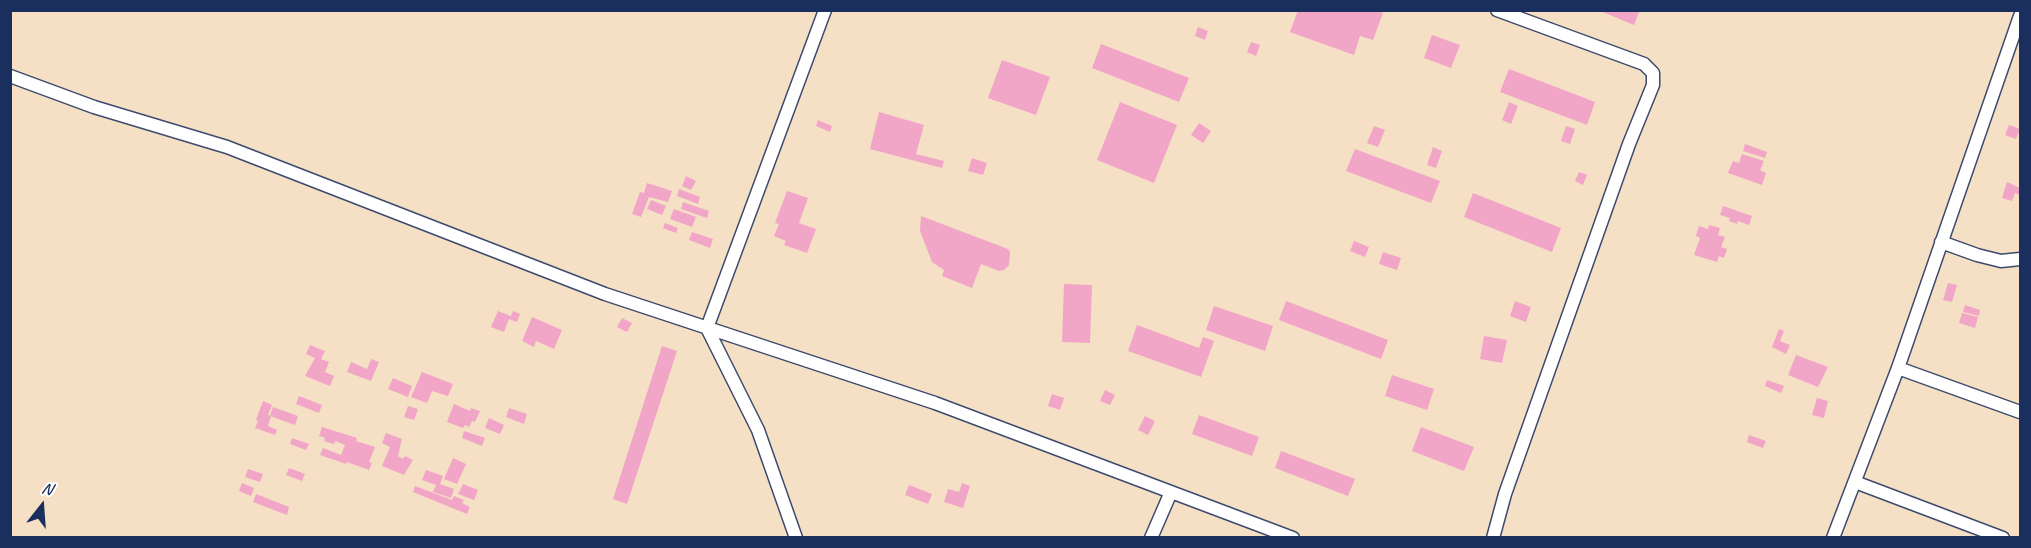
<!DOCTYPE html>
<html>
<head>
<meta charset="utf-8">
<style>
  body { margin:0 }
  #map { position:relative; width:2031px; height:548px; overflow:hidden; background:#f5e0c5; font-family:Caveat,sans-serif }
  canvas { display:block }
  .frame { position:absolute; inset:0; border:12px solid #1b2f5e; pointer-events:none }
  .north { position:absolute; left:12px; top:476px; width:60px; height:60px; -webkit-text-stroke:4px #fff; paint-order:stroke; rotate:17deg; font-size:16px; font-weight:700; line-height:24px; text-align:center; color:#1b2f5e }
  .north::after { content:''; display:block; margin:auto; width:21px; height:27px; background:#1b2f5e; clip-path:polygon(50% 0,100% 100%,50% 72%,0 100%) }
</style>
</head>
<body>
<div id="map">
<canvas width="2031" height="548"></canvas>
<div class="frame"></div>
<div class="north">N</div>
</div>
<script>
const c = document.querySelector('canvas').getContext('2d');
c.lineJoin = 'round';
function fill(path, color) { c.fillStyle = color; c.fill(path, 'evenodd'); }
const shape = rows => new Path2D(rows.map(r => 'M' + r).join(''));
function stroke(path, color, width, dash) { c.strokeStyle = color; c.lineWidth = width; c.lineCap = dash ? 'butt' : 'round'; c.setLineDash(dash || []); c.stroke(path); }
fill(shape([
  [1298,10,1375,10,1383,13,1373,40,1360,36,1354,55,1290,32],
  [1598,10,1640,10,1634,25],
  [1198,27,1208,31,1205,40,1195,36],
  [1432,35,1460,45,1451,68,1424,58],
  [1251,42,1260,45,1256,56,1247,52],
  [1101,44,1189,78,1179,102,1092,68],
  [1002,60,1050,77,1036,115,988,98],
  [1509,69,1595,102,1587,125,1500,92],
  [1120,102,1177,125,1154,183,1097,160],
  [1509,102,1518,106,1511,124,1502,120],
  [879,112,924,125,916,154,944,161,942,168,870,149],
  [818,120,832,126,830,132,816,126],
  [1199,123,1211,131,1203,143,1191,135],
  [2009,125,2020,129,2016,139,2005,135],
  [1374,126,1385,130,1378,147,1367,143],
  [1566,126,1575,129,1570,144,1561,141],
  [1745,144,1767,152,1765,158,1743,151],
  [1433,147,1442,151,1436,168,1427,165],
  [1355,149,1440,181,1431,203,1346,171],
  [1742,154,1764,161,1760,170,1766,173,1762,185,1728,173,1733,161,1739,163],
  [972,158,987,163,983,175,968,171],
  [1579,172,1587,175,1583,185,1575,181],
  [686,176,696,181,691,190,682,186],
  [2007,182,2020,188,2020,195,2015,193,2012,201,2002,198],
  [647,183,672,191,668,202,649,197,641,217,632,214,640,192,644,193],
  [679,189,700,197,698,204,677,196],
  [787,191,808,198,799,223,816,229,807,253,784,245,786,241,774,236,779,224,775,223],
  [1473,193,1561,228,1552,252,1464,217],
  [651,200,666,206,662,215,647,209],
  [683,202,709,211,707,218,681,209],
  [1723,206,1752,216,1749,225,1738,221,1737,224,1729,221,1730,218,1720,215],
  [674,209,696,217,692,227,670,219],
  [921,216,1008,249,1010,252,1009,265,1004,270,999,271,981,264,972,288,942,276,944,270,932,262,920,231],
  [665,223,678,228,676,233,663,228],
  [1709,225,1720,228,1718,235,1725,237,1721,247,1727,249,1724,258,1719,256,1717,262,1694,255,1700,238,1696,236,1699,226,1708,229],
  [692,232,713,239,710,248,689,240],
  [1354,241,1369,247,1365,257,1350,251],
  [1383,252,1401,258,1397,270,1379,264],
  [1948,283,1957,285,1952,302,1943,300],
  [1064,284,1092,285,1090,343,1062,342],
  [1286,301,1388,340,1381,359,1279,320],
  [1515,301,1531,307,1526,322,1510,316],
  [1965,305,1980,310,1979,316,1963,312],
  [1214,306,1273,326,1265,351,1206,330],
  [498,311,511,316,513,311,520,314,517,322,509,319,504,332,491,327],
  [1962,313,1978,317,1975,328,1959,323],
  [532,317,562,330,554,349,536,341,534,347,522,341],
  [622,318,632,323,627,332,617,327],
  [1137,325,1199,348,1203,337,1214,341,1201,377,1128,351],
  [1779,329,1784,331,1780,341,1790,345,1786,354,1772,347],
  [1484,336,1507,340,1502,363,1480,359],
  [310,345,325,351,321,359,329,362,325,372,334,376,330,386,305,376,315,358,306,354],
  [662,346,677,351,627,504,613,499],
  [1796,355,1828,367,1818,387,1788,375],
  [371,359,379,362,371,381,347,372,351,362,367,369],
  [422,372,453,384,448,396,432,391,427,403,411,397],
  [1392,375,1434,389,1427,410,1385,396],
  [393,378,412,386,408,397,388,389],
  [1767,380,1784,386,1781,393,1765,386],
  [1105,390,1115,395,1110,405,1100,401],
  [1052,394,1064,398,1060,410,1048,406],
  [299,396,322,405,319,413,296,404],
  [1817,398,1828,401,1824,418,1812,415],
  [263,401,272,405,268,415,271,416,268,426,277,430,275,435,255,428,258,421,256,420],
  [454,404,470,411,471,408,480,411,475,422,472,421,469,427,465,425,463,428,447,422],
  [408,406,418,409,414,420,404,417],
  [273,407,298,416,295,425,270,416],
  [509,408,527,414,524,424,506,417],
  [1199,415,1259,437,1252,456,1192,434],
  [1145,416,1155,421,1148,435,1138,430],
  [489,418,504,425,500,434,485,428],
  [322,427,357,438,356,441,375,447,369,462,372,463,369,470,347,462,346,464,320,455,323,448,341,455,345,445,335,441,334,444,324,441,325,438,319,436],
  [1421,427,1474,447,1464,471,1412,451],
  [464,431,485,438,482,446,462,438],
  [386,433,402,439,398,456,403,459,405,456,413,460,404,475,382,466,390,447,382,443],
  [1749,435,1766,441,1763,448,1747,442],
  [292,438,309,444,306,450,290,444],
  [1281,451,1355,479,1348,496,1275,468],
  [453,458,466,464,457,484,444,479],
  [289,468,305,474,302,481,286,475],
  [248,469,263,474,260,482,245,477],
  [426,470,443,476,440,484,454,489,451,498,433,492,436,485,422,480],
  [242,483,254,488,251,496,239,491],
  [962,483,970,486,963,508,944,502,948,489,959,492],
  [463,484,478,490,474,500,458,494],
  [909,485,932,494,928,504,905,495],
  [415,486,452,500,454,496,464,500,462,503,470,507,467,514,413,492],
  [256,494,289,507,287,515,253,502]
]), '#f1a5c7');
const street = shape([
  [10,76,94,107,227,147,605,294,935,403,1293,538],
  [1941,242,1977,255,2001,261,2020,259],
  [1898,368,2020,412],
  [1855,482,2003,538],
  [796,538,758,430,707,328,825,10],
  [1151,538,1171,492],
  [1493,538,1505,494,1629,144,1653,85,1653,73,1644,64,1497,10],
  [1833,538,1898,368,2020,16]
]);
stroke(street, '#3c4a6d', 15);
stroke(street, '#fff', 12);
</script>
</body>
</html>
